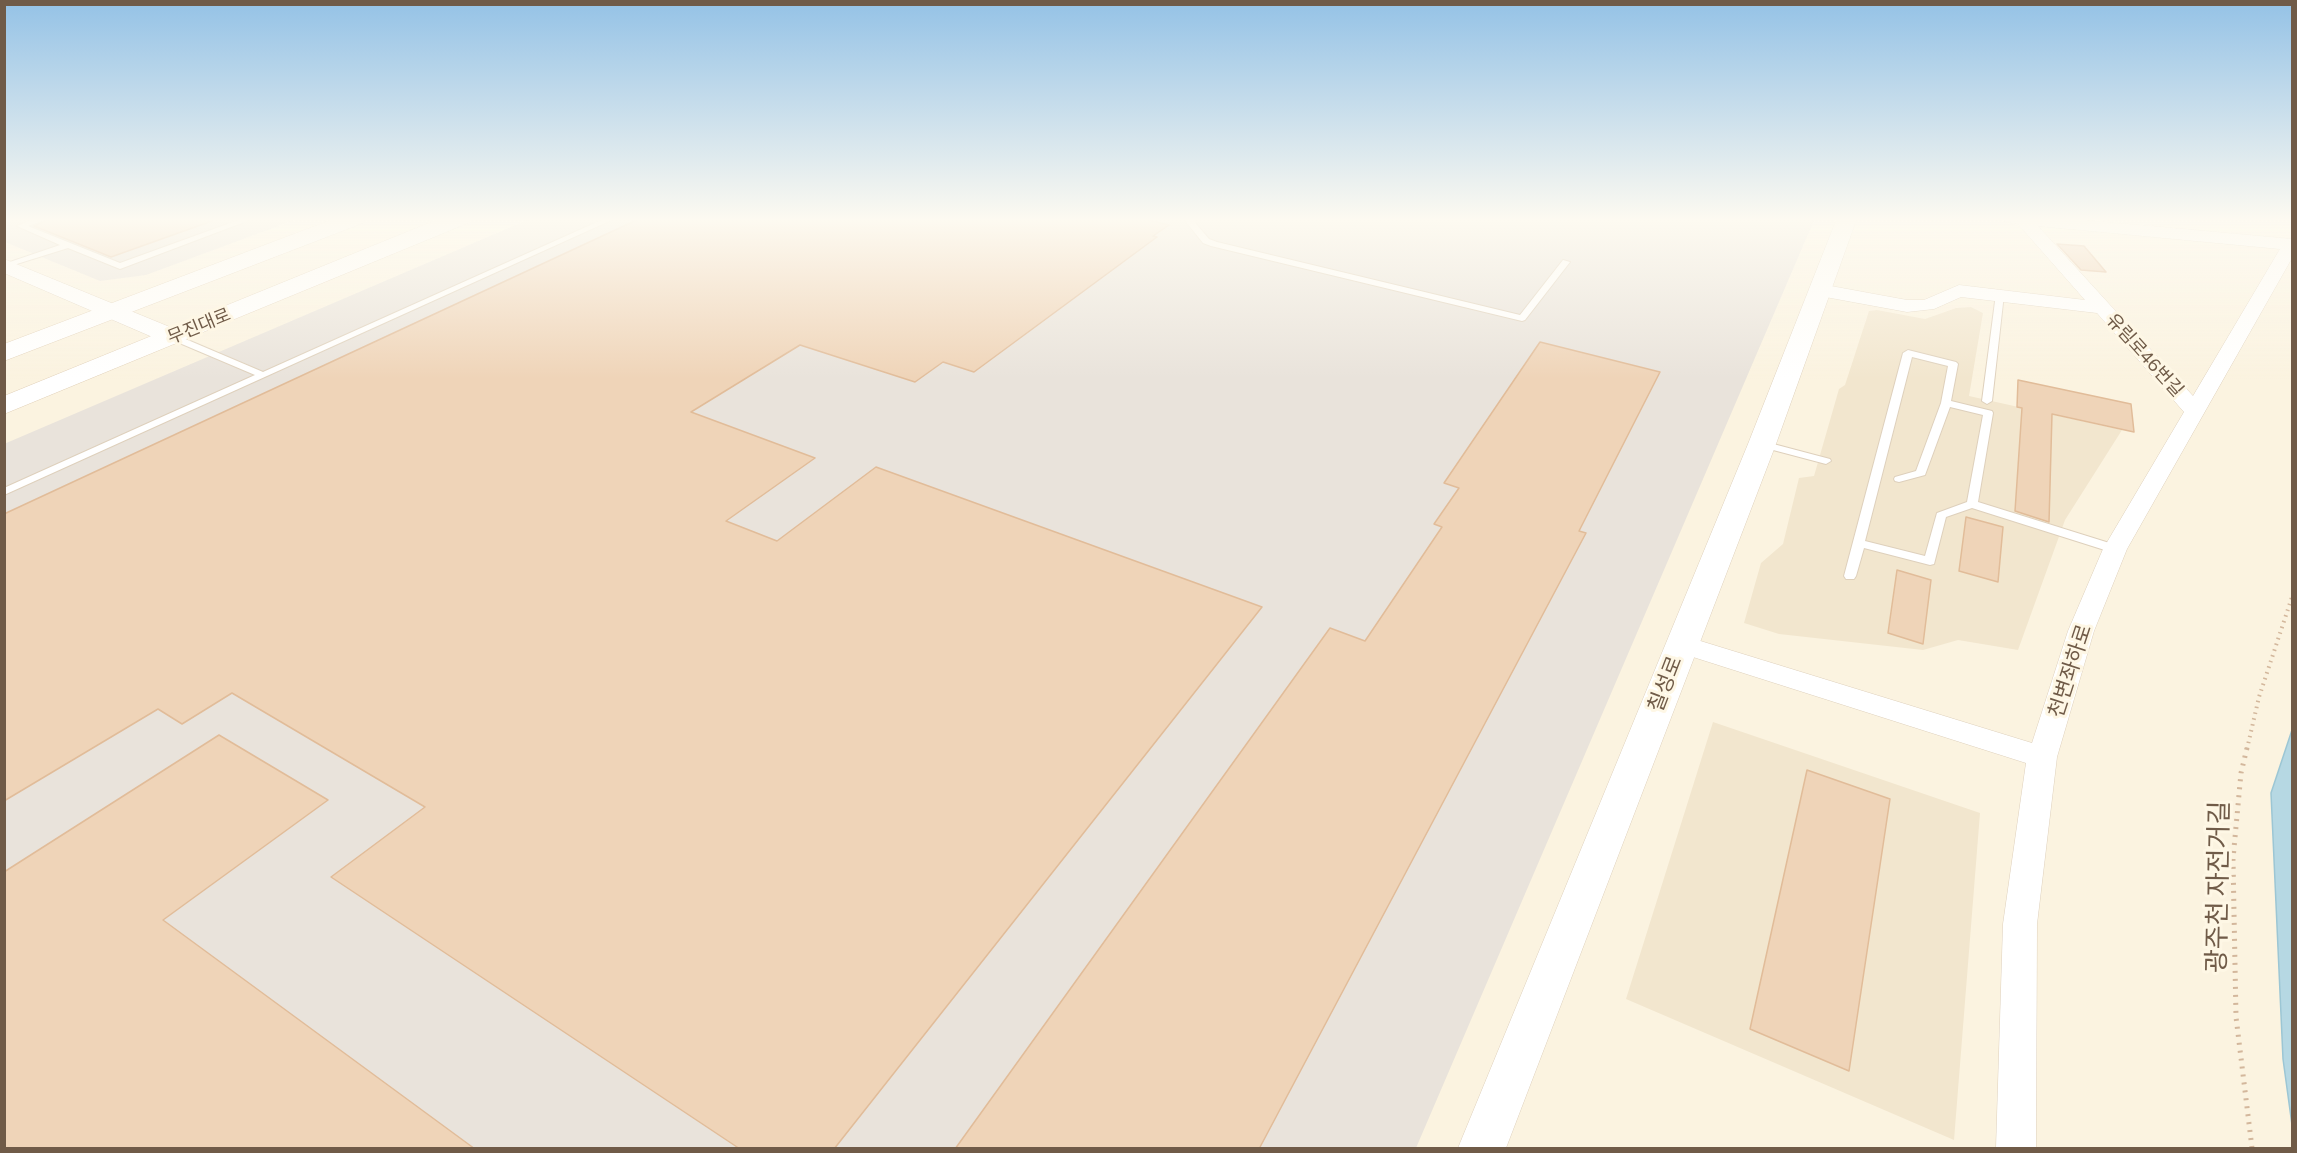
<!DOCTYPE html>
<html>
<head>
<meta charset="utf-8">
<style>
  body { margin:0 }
  #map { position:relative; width:2297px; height:1153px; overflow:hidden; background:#fbf3e0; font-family:Commissioner,sans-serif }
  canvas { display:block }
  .frame { position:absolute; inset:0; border:6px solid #705b48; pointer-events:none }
</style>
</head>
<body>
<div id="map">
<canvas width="2297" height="1153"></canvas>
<div class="frame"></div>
</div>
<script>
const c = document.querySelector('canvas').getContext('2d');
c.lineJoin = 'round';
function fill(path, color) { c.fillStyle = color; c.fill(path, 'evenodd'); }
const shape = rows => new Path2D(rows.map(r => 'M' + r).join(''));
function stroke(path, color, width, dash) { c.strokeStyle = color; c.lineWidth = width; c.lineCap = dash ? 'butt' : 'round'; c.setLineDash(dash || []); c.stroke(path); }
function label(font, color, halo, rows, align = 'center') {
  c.font = font + ' Commissioner,"Noto Sans KR",sans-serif'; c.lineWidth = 6; c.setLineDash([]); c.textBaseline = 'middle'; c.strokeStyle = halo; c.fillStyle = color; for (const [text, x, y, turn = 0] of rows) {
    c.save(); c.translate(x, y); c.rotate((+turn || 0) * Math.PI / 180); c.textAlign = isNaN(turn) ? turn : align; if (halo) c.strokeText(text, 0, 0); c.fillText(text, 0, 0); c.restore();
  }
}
fill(shape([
  [1971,307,1983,313,1969,396,2122,430,2065,520,2018,650,1958,640,1923,650,1779,634,1744,623,1761,563,1783,544,1799,478,1814,476,1839,389,1845,385,1869,311,1877,310,1925,319,1956,308],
  [1713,722,1980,813,1954,1140,1626,999]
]), '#f2e6ce');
fill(shape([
  [4,218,300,218,146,275,100,281,5,242],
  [532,218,1815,218,1416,1148,5,1148,4,444]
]), '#e9e3db');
const water = shape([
  [2292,730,2292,1125,2283,1059,2271,793,2292,730]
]);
fill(water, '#b6d8e3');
stroke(water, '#9cc6d4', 1.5);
const building = shape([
  [51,218,211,218,212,221,111,257,34,226,51,218],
  [641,218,1141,218,1169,225,1153,236,1157,237,974,372,943,362,915,382,800,345,691,412,815,458,726,521,777,541,876,467,1262,607,834,1149,740,1149,331,877,425,807,232,693,182,724,158,709,4,801,4,514,641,218],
  [2057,244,2084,246,2106,272,2081,270,2057,244],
  [1540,342,1660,372,1579,531,1586,533,1259,1149,955,1149,1330,628,1365,641,1442,527,1434,524,1459,488,1444,483,1540,342],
  [2018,380,2131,404,2134,432,2052,414,2049,522,2015,511,2022,408,2017,407,2018,380],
  [1966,517,2003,527,1998,582,1959,571,1966,517],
  [1897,570,1931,580,1923,644,1888,633,1897,570],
  [219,735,328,800,163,920,475,1149,4,1149,4,872,219,735],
  [1807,770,1890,799,1849,1071,1750,1029,1807,770]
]);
fill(building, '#efd4b8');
stroke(building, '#e1bc99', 1.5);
const service = shape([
  [37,218,49,218,28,226,120,263,244,218,255,218,120,269,68,248,4,268,4,264,60,245,17,226,37,218],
  [606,218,616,218,4,495,4,488,255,375,170,339,170,335,176,335,263,372,606,218],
  [1183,218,1191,218,1209,239,1217,242,1520,315,1563,260,1570,262,1525,320,1522,321,1211,246,1203,243,1183,218],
  [2000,291,2004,294,1992,401,1987,404,1982,401,1996,294,2000,291],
  [1908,350,1956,362,1958,364,1951,401,1992,411,1993,413,1978,502,2119,546,2121,549,2119,552,2111,552,1972,508,1946,517,1934,564,1930,565,1864,548,1856,576,1854,579,1846,579,1844,576,1903,353,1908,350],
  [1912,357,1948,366,1941,403,1916,471,1895,477,1894,479,1895,481,1899,482,1925,475,1950,407,1983,415,1967,502,1937,513,1925,556,1865,541,1912,357],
  [1762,441,1830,459,1831,461,1826,464,1758,446,1757,444,1762,441]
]);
const minor = shape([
  [2003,218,2063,218,2292,239,2292,258,2127,549,2094,631,2057,757,2037,924,2036,1148,1996,1148,2003,924,2026,763,1671,650,1667,644,1671,638,1681,635,2032,743,2068,631,2103,549,2184,412,2097,313,1961,297,1934,309,1907,312,1820,296,1813,294,1811,290,1813,286,1820,284,1907,300,1924,300,1959,285,2085,300,2018,224,2005,222,2003,218],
  [2038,226,2280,249,2193,396,2038,226]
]);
const tertiary = shape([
  [1837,218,1857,218,1776,444,1506,1148,1458,1148,1748,444,1837,218],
  [4,259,182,332,185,337,182,342,173,344,164,342,4,273,4,259]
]);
const secondary = shape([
  [336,218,366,218,363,223,4,361,4,344,336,218],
  [441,218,471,218,468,223,4,414,4,396,441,218]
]);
stroke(service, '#ded0bc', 2);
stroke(minor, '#ded0bc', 1);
stroke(tertiary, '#ded0bc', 1);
stroke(secondary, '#e0cfb7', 1);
stroke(shape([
  [2247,749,2259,697,2292,597]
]), '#d3b79c', 4, [1.5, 4.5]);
stroke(shape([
  [2247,748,2241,773,2233,859,2236,1017,2252,1148]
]), '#d3b79c', 5, [2, 6]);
fill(service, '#fff');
fill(minor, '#fff');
fill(tertiary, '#fff');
fill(secondary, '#fff');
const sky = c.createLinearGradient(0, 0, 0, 379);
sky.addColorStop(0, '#94c2e6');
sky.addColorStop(0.58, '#fdfaf1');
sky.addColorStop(1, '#fdfaf100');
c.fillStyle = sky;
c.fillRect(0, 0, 2297, 379);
label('18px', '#705b48', '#fef7e5', [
  ["무진대로",199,326,-22],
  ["유림로46번길",2145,355,48]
]);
label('21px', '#705b48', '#fef7e5', [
  ["천변좌하로",2070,671,-72],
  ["칠성로",1665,684,-69]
]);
label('26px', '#705b48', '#fef7e5', [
  ["광주천 자전거길",2218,887,-89]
]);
</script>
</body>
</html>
